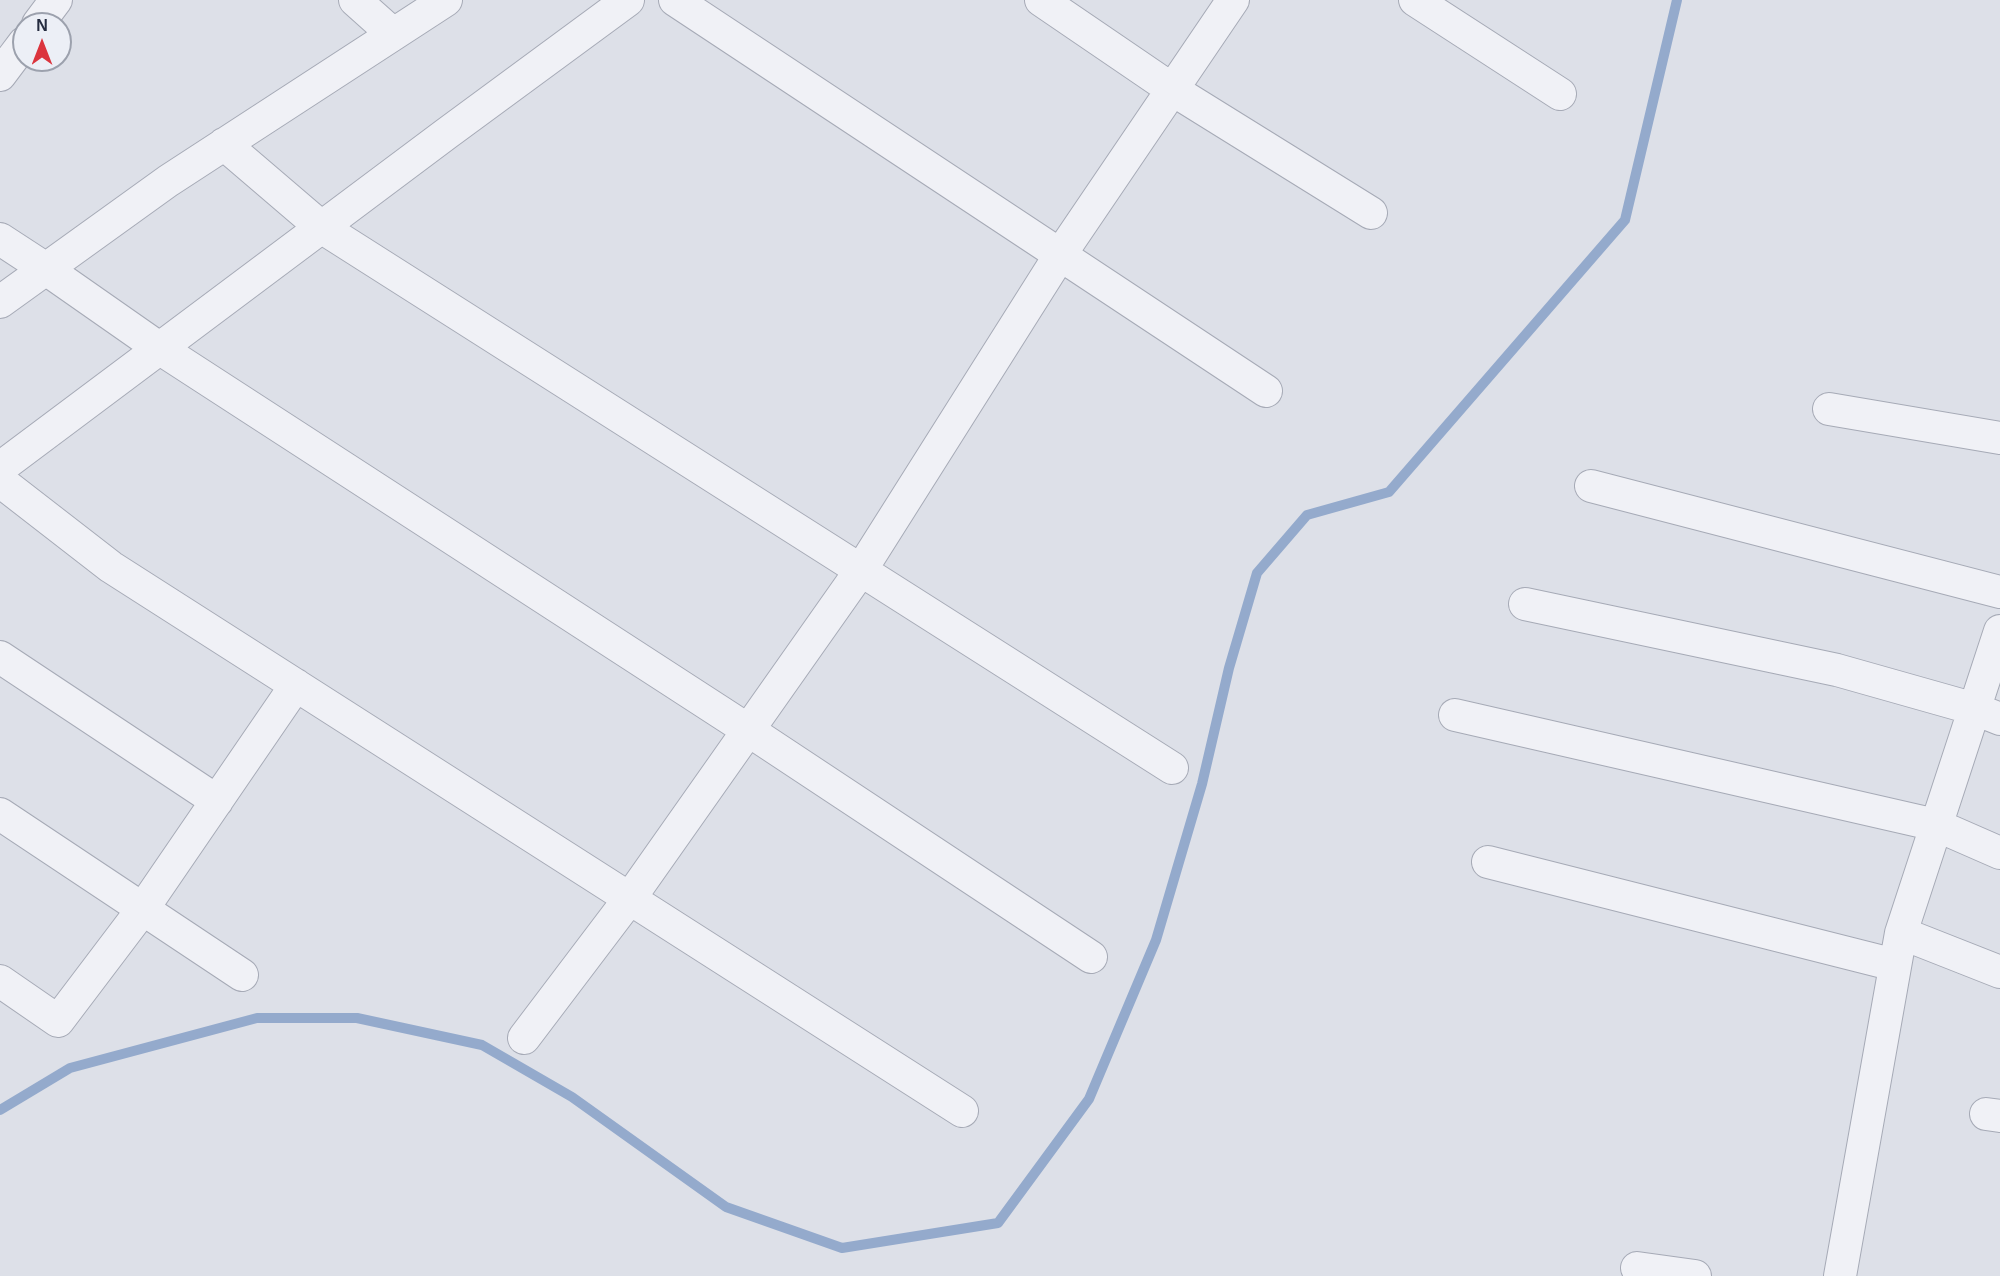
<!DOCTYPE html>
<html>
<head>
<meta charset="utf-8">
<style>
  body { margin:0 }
  #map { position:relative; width:2000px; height:1276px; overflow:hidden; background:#dde0e8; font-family:Arial,sans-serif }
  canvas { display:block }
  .north { position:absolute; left:12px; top:12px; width:60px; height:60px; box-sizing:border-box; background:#eceff6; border:2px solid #9ca1ad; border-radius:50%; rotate:0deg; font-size:16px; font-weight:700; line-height:24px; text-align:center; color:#252c40 }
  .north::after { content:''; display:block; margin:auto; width:21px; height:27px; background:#db343d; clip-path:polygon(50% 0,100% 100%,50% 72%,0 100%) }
</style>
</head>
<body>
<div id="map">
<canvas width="2000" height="1276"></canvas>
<div class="north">N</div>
</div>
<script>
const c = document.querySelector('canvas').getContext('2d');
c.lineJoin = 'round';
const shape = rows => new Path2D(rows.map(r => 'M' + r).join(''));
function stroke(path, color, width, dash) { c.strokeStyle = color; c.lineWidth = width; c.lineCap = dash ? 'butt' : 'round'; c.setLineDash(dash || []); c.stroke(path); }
stroke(shape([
  [0,1110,70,1068,257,1018,357,1018,482,1045,572,1097,726,1207,842,1248,998,1223,1089,1099,1156,940,1202,784,1229,668,1257,573,1307,515,1389,492,1625,220,1677,0]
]), '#94aacc', 10);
const street = shape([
  [355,0,393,34],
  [675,0,1266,391],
  [1041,0,1173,90,1371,213],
  [1415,0,1560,94],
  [38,24,56,0],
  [0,75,24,43],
  [224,144,321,227,1172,768],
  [0,239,46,269,159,348,748,730,1091,957],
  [0,302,168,181,446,0],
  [1829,409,2000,438],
  [0,468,446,134,628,0],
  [0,481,111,567,962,1111],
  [1591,486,2000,592],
  [1525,604,1837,670,1975,709,2000,719],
  [0,657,217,801],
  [1455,715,1936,825,2000,853],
  [0,814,242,975],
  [1488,862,1895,965],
  [1901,933,2000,972],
  [0,981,58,1021,142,910,296,685],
  [524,1038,630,898,861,570,1060,255,1233,0],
  [1986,1114,2000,1116],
  [1637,1268,1695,1276],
  [1840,1276,1901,933,2000,631]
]);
stroke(street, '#a6aab6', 34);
stroke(street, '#f0f1f6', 32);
</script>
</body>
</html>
